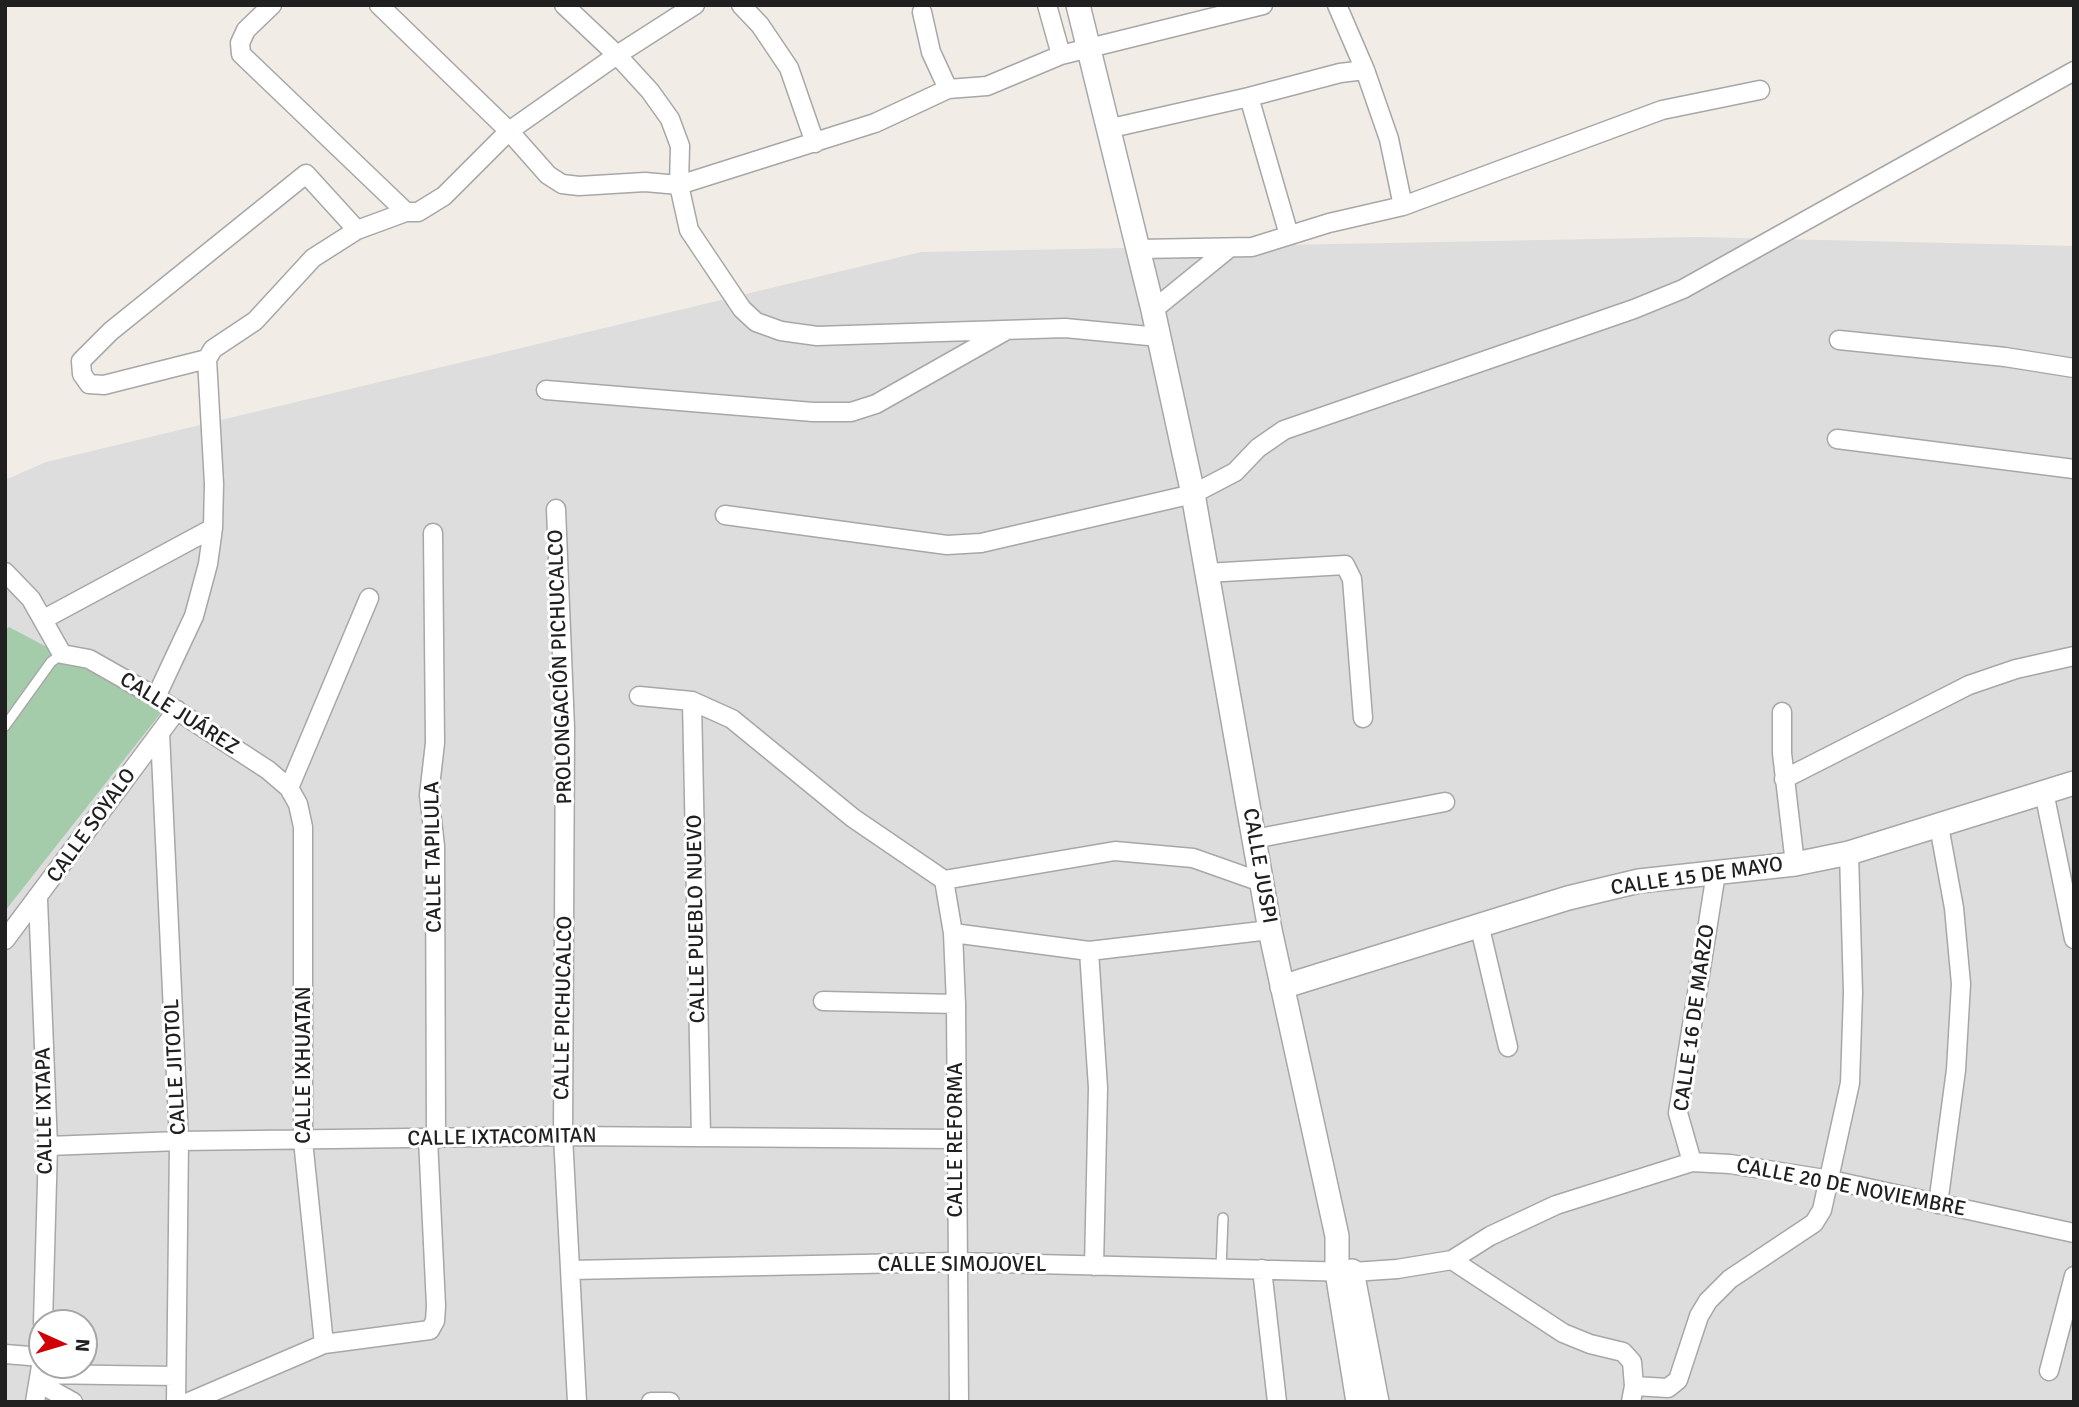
<!DOCTYPE html>
<html>
<head>
<meta charset="utf-8">
<style>
  body { margin:0 }
  #map { position:relative; width:2079px; height:1407px; overflow:hidden; background:#f1ede6; font-family:Signika,sans-serif }
  canvas { display:block }
  .frame { position:absolute; inset:0; border:7px solid #202020; pointer-events:none }
  .north { position:absolute; left:28px; top:1309px; width:70px; height:70px; box-sizing:border-box; background:#fff; border:2px solid #a6a6a6; border-radius:50%; rotate:94deg; font-size:19px; font-weight:700; line-height:28px; text-align:center; color:#202020 }
  .north::after { content:''; display:block; margin:auto; width:24px; height:32px; background:#d00004; clip-path:polygon(50% 0,100% 100%,50% 72%,0 100%) }
</style>
</head>
<body>
<div id="map">
<canvas width="2079" height="1407"></canvas>
<div class="frame"></div>
<div class="north">N</div>
</div>
<script>
const c = document.querySelector('canvas').getContext('2d');
c.lineJoin = 'round';
function fill(path, color) { c.fillStyle = color; c.fill(path, 'evenodd'); }
const shape = rows => new Path2D(rows.map(r => 'M' + r).join(''));
function stroke(path, color, width, dash) { c.strokeStyle = color; c.lineWidth = width; c.lineCap = dash ? 'butt' : 'round'; c.setLineDash(dash || []); c.stroke(path); }
function label(font, color, halo, rows, align = 'center') {
  c.font = font + ' Signika,sans-serif'; c.lineWidth = 6; c.setLineDash([]); c.textBaseline = 'middle'; c.strokeStyle = halo; c.fillStyle = color; for (const [text, x, y, turn = 0] of rows) {
    c.save(); c.translate(x, y); c.rotate((+turn || 0) * Math.PI / 180); c.textAlign = isNaN(turn) ? turn : align; if (halo) c.strokeText(text, 0, 0); c.fillText(text, 0, 0); c.restore();
  }
}
fill(shape([
  [1697,237,2074,246,2074,1402,5,1402,5,480,46,462,921,252],
  [42,1323,84,1323,84,1365,42,1365]
]), '#dedddd');
fill(shape([
  [9,627,164,709,5,911,5,630]
]), '#a5ccaa');
const service = shape([
  [5,726,51,662,62,654],
  [1221,1268,1223,1218]
]);
const minor = shape([
  [272,5,246,30,240,43,241,54,406,212],
  [379,5,509,131,548,175,562,184,579,186,645,182,679,185,875,123,948,89,987,86,1061,55,1263,5],
  [564,5,617,55,650,91,670,119,680,146,679,185,689,230,742,309,756,322,781,331,817,336,1065,328,1159,337],
  [741,5,760,25,789,68,815,143],
  [1047,5,1061,55],
  [1337,5,1365,70,1389,139,1403,206],
  [922,12,931,52,948,89],
  [1249,97,1289,235],
  [1107,129,1249,97,1340,73,1365,70],
  [1139,249,1252,247,1329,223,1403,206,1662,110,1760,90],
  [1153,310,1228,249],
  [1839,340,2005,357,2074,368],
  [207,359,104,385,89,384,82,374,81,361,111,331,306,174,357,230],
  [546,390,813,412,851,412,876,404,1007,330],
  [1837,439,2074,469],
  [556,509,565,728,563,1136,577,1402],
  [725,515,947,545,981,543,1193,494,1235,472,1258,448,1284,430,1634,309,1683,289,2074,71],
  [433,533,435,743,429,795,435,846,436,1139],
  [5,572,31,599,62,654,89,659,156,697,268,770,289,788,298,804,303,827,303,1141,324,1344],
  [1206,573,1345,565,1352,579,1363,718],
  [44,619,213,528],
  [639,696,692,701,732,719,853,818,944,880,1115,851,1193,858,1261,882],
  [156,697,194,616,208,564,213,528,214,484,207,359,213,349,255,321,313,258,357,230,406,212,418,212,444,196,509,131,617,55,695,5],
  [692,701,701,1137],
  [1782,712,1782,753,1795,864],
  [160,733,179,1141,176,1402],
  [1784,779,1969,685,2016,669,2074,656],
  [289,788,369,598],
  [2044,792,2074,939],
  [1254,839,1445,802],
  [944,880,953,933,956,1004,959,1402],
  [38,899,48,1146,43,1323],
  [1480,928,1508,1047],
  [953,933,1089,951,1270,930],
  [5,940,177,710],
  [1089,951,1098,1088,1094,1266],
  [823,1001,956,1004],
  [48,1146,179,1141,563,1136,956,1139],
  [1692,1162,1678,1113,1716,873],
  [1938,1204,1956,1070,1961,984,1954,908,1939,826],
  [1452,1260,1563,1333,1590,1344,1623,1352,1632,1362,1634,1386],
  [1262,1269,1277,1402],
  [571,1270,957,1262,1353,1272,1397,1269,1452,1260,1490,1236,1556,1205,1692,1162,1730,1164,1831,1180,2074,1233],
  [5,1354,42,1357],
  [2049,1371,2074,1276],
  [40,1374,176,1376],
  [39,1383,73,1402],
  [35,1402,42,1360],
  [189,1402,324,1344,430,1330,435,1321,436,1306,428,1139],
  [651,1402,670,1402],
  [1631,1402,1634,1386,1668,1388,1678,1380,1699,1316,1708,1301,1730,1279,1814,1223,1822,1210,1850,1083,1853,993,1849,853]
]);
const tertiary = shape([
  [1078,5,1153,310,1193,494,1270,930,1337,1236,1337,1272,1358,1402],
  [1282,987,1568,898,1639,881,1795,864,1849,853,2074,783],
  [1352,1271,1377,1402]
]);
stroke(service, '#a7a7a7', 12);
stroke(minor, '#a7a7a7', 21);
stroke(tertiary, '#a7a7a7', 26);
stroke(service, '#fff', 9);
stroke(minor, '#fff', 18);
stroke(tertiary, '#fff', 23);
label('21px', '#202020', '#fff', [
  ["PROLONGACIÓN PICHUCALCO",561,667,-92],
  ["CALLE JUÁREZ",179,714,32],
  ["CALLE SOYALO",92,826,-54],
  ["CALLE TAPILULA",434,857,-91],
  ["CALLE JUSPI",1259,866,80],
  ["CALLE 15 DE MAYO",1697,877,-8],
  ["CALLE PUEBLO NUEVO",697,919,-91],
  ["CALLE PICHUCALCO",564,1008,-89],
  ["CALLE 16 DE MARZO",1695,1018,-82],
  ["CALLE IXHUATAN",304,1065,-90],
  ["CALLE JITOTOL",176,1067,-93],
  ["CALLE IXTAPA",45,1111,-91],
  ["CALLE IXTACOMITAN",502,1138,-1],
  ["CALLE REFORMA",956,1140,-90],
  ["CALLE 20 DE NOVIEMBRE",1851,1188,11],
  ["CALLE SIMOJOVEL",962,1265]
]);
</script>
</body>
</html>
